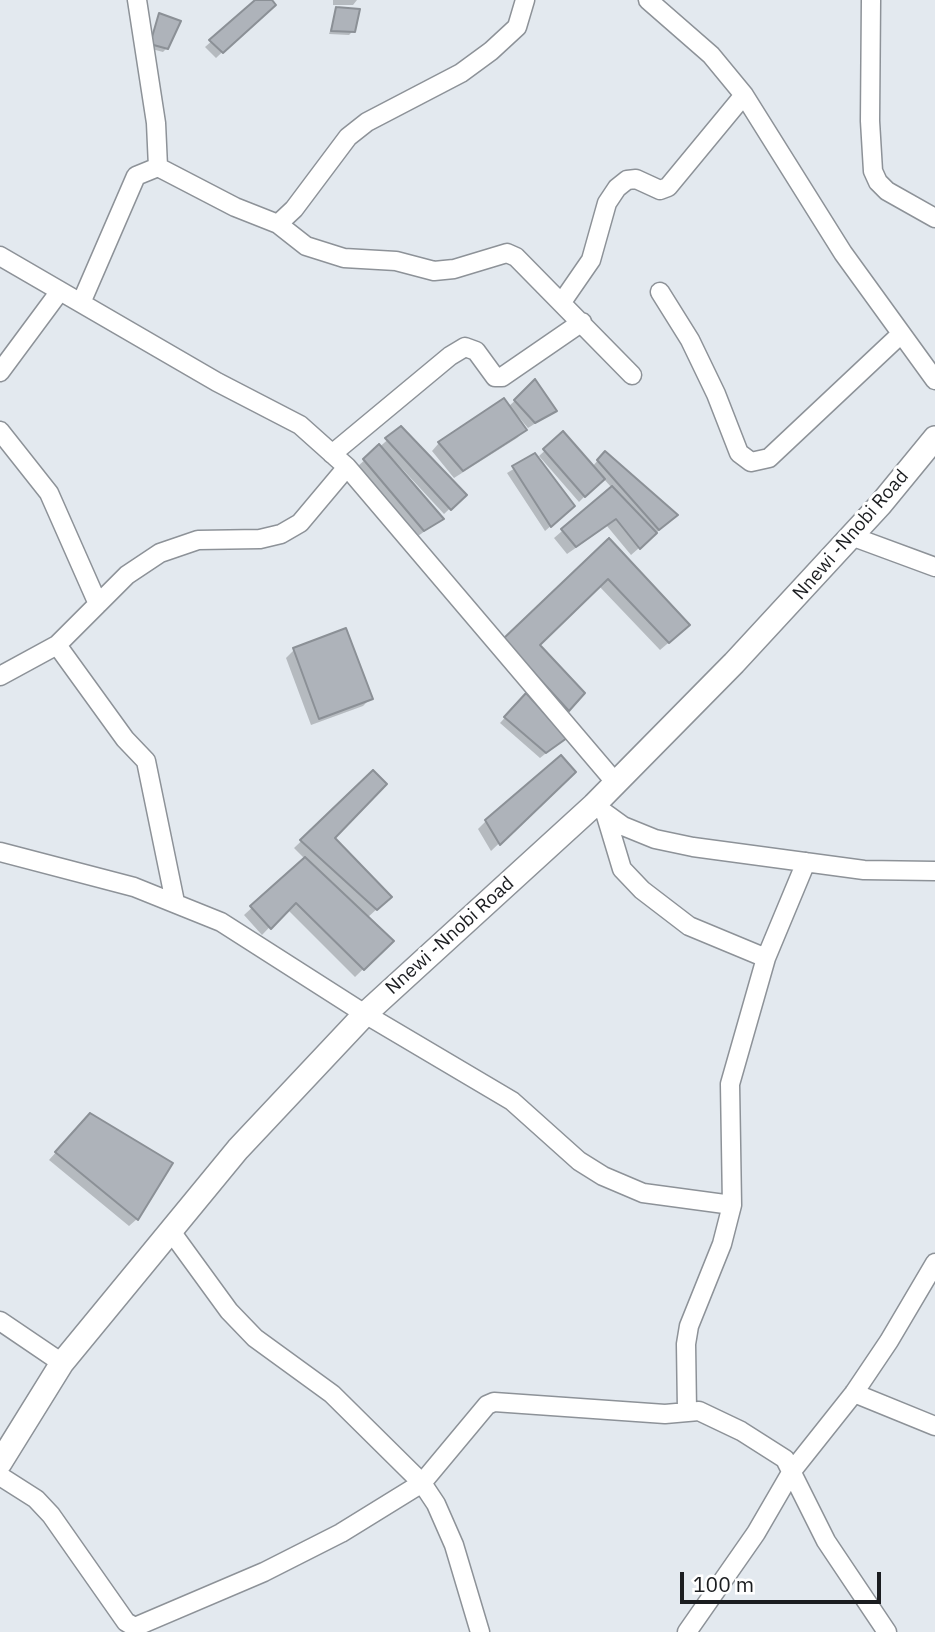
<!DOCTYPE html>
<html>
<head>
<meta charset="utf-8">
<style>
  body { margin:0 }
  #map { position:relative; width:935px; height:1632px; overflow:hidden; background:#e3e9ef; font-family:"IBM Plex Sans",sans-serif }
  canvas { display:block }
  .scale { position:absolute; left:680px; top:1572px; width:201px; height:32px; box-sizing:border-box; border:4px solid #1b1d20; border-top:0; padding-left:9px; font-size:21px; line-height:24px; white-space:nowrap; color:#1b1d20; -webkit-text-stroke:5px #fff; paint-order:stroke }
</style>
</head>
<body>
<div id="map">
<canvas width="935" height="1632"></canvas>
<div class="scale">100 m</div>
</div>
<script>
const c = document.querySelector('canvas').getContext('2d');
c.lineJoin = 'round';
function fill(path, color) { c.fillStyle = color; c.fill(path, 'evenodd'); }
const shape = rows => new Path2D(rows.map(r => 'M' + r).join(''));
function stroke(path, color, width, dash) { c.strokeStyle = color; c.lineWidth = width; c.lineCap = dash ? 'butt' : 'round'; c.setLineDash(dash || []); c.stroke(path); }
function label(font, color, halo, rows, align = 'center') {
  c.font = font + ' "IBM Plex Sans",sans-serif'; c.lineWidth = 6; c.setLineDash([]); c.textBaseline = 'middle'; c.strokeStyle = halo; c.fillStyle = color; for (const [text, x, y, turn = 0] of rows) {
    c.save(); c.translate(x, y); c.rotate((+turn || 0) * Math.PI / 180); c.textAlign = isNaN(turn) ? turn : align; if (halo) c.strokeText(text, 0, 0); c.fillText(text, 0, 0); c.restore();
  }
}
fill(shape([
  [258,0,269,0,273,4,216,58,205,47],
  [333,0,357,0,353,5,333,5],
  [337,9,353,31,349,35,329,34],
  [160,15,167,48,163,52,148,48],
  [535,382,555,411,528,428,517,415,525,430,517,438,454,478,432,451,439,443,508,407],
  [401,428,464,495,444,514,393,459,391,461,442,519,418,536,358,466],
  [563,434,592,467,599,459,670,521,631,555,607,526,567,554,554,538,612,488,603,478,579,502,539,456],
  [535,456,567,512,545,531,507,473],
  [609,540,680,633,660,650,599,586,538,645,583,693,560,718,497,648],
  [294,650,371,698,363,706,311,725,286,658],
  [525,696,565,738,540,758,500,723],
  [373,772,333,838,390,897,367,918,392,941,355,977,287,909,262,935,244,915,305,859,294,848],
  [574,772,491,851,478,829,486,821],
  [82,1123,137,1219,129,1226,49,1160]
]), '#0003');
const building = shape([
  [255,0,272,0,276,5,223,53,209,40,255,0],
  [336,7,360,9,355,32,331,31,336,7],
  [159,13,181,21,168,49,150,44,159,13],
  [535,379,557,411,535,423,514,400,535,379],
  [504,398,527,430,463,471,438,442,504,398],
  [401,426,467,495,451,510,385,438,401,426],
  [563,431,605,479,585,497,543,449,563,431],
  [379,444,444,519,424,531,363,459,379,444],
  [605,451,678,515,659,530,597,460,605,451],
  [535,453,575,506,551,527,512,466,535,453],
  [612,486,657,533,640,549,616,519,576,547,561,529,612,486],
  [609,538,690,625,669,643,608,579,540,645,585,693,569,711,503,639,609,538],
  [346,628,373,699,319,719,293,648,346,628],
  [526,693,567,738,546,753,504,717,526,693],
  [561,755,576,772,500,845,485,820,561,755],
  [373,770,387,784,335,838,392,897,377,910,300,840,373,770],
  [305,857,394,941,364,970,296,903,271,929,250,906,305,857],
  [90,1113,173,1163,138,1220,55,1152,90,1113]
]);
fill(building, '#aeb3ba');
stroke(building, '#8b9096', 2);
const minor = shape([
  [137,0,156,123,158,167],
  [648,0,711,55,744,95,843,253,935,380],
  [871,0,870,121,873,171,878,182,887,191,935,218],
  [278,224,294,209,348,137,367,122,461,73,491,51,517,27,525,0],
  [0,256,217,382,300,425,347,467,615,782],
  [660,292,690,340,716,394,739,453,751,462,769,458,901,334],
  [562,302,591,260,607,203,617,188,627,180,636,179,660,190,668,187,744,95],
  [81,303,136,176,158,167,235,207,278,224,306,246,344,258,396,261,434,271,454,269,507,253,516,257,632,375],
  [0,372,60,291],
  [0,431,49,493,98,604],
  [332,454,450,356,465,347,476,351,495,377,502,377,582,322],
  [851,536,935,567],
  [57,645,125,739,146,761,175,902],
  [0,676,57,645,127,575,160,553,198,540,260,539,281,534,300,523,347,467],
  [594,805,623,826,655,839,693,847,864,870,935,871],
  [606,816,622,869,642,890,689,926,766,958],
  [0,852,134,887,221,922,365,1014,512,1101,579,1161,603,1176,643,1193,732,1205],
  [170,1230,229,1311,255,1338,332,1394,422,1483,436,1504,454,1545,480,1632],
  [0,1321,62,1363],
  [854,1393,935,1426],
  [687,1410,686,1344,689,1326,722,1244,732,1205,730,1084,766,958,806,862],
  [0,1476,36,1499,51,1515,126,1622,135,1627,264,1572,341,1533,422,1483,487,1405,494,1402,665,1414,699,1411,741,1431,785,1459,826,1541,887,1632],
  [687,1632,756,1533,792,1471,854,1393,889,1341,935,1263]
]);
const major = shape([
  [0,1463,62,1363,238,1149,365,1014,594,805,734,663,880,505,935,438]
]);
stroke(minor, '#8d9298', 21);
stroke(major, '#8d9298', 26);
stroke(minor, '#fff', 18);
stroke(major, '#fff', 23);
label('19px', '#1b1d20', '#fff', [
  ["Nnewi -Nnobi Road",851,535,-49],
  ["Nnewi -Nnobi Road",450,936,-42]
]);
</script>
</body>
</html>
